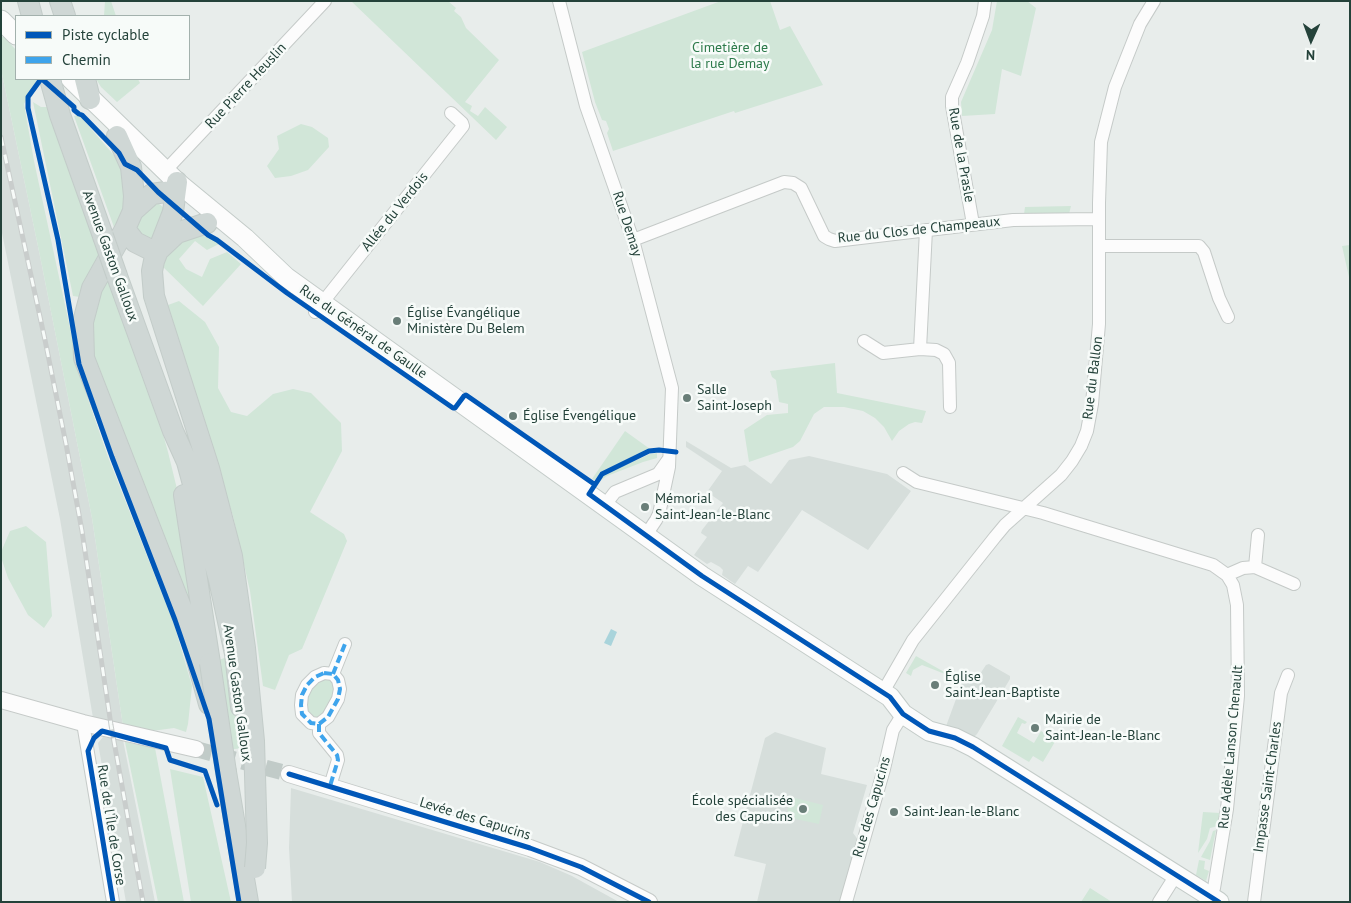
<!DOCTYPE html>
<html>
<head>
<meta charset="utf-8">
<style>
  body { margin:0 }
  #map { position:relative; width:1351px; height:903px; overflow:hidden; background:#e8edeb; font-family:"PT Sans",sans-serif }
  canvas { display:block }
  .frame { position:absolute; inset:0; border:2px solid #24423a; pointer-events:none }
  .legend { position:absolute; left:15px; top:15px; width:175px; height:65px; box-sizing:border-box; background:#f7fbf9; border:1px solid #a3b1ad; margin:0; padding:6px 9px; list-style:none; font-size:15px; color:#24423a }
  .legend li { display:flex; align-items:center; gap:10px; height:25px }
  .legend b { width:25px; border:1px solid #a3b1ad }
  .north { position:absolute; left:1286px; top:15px; width:50px; height:50px; -webkit-text-stroke:4px #f7fbf9; paint-order:stroke; rotate:182deg; font-size:14px; font-weight:700; line-height:20px; text-align:center; color:#24423a }
  .north::after { content:''; display:block; margin:auto; width:18px; height:22px; background:#24423a; clip-path:polygon(50% 0,100% 100%,50% 72%,0 100%) }
</style>
</head>
<body>
<div id="map">
<canvas width="1351" height="903"></canvas>
<div class="frame"></div>
<ul class="legend">
<li><b style="height:6px;background:#0057b8"></b>Piste cyclable</li>
<li><b style="height:6px;background:#3ea4ec"></b>Chemin</li>
</ul>
<div class="north">N</div>
</div>
<script>
const c = document.querySelector('canvas').getContext('2d');
c.lineJoin = 'round';
function fill(path, color) { c.fillStyle = color; c.fill(path, 'evenodd'); }
const shape = rows => new Path2D(rows.map(r => 'M' + r).join(''));
function stroke(path, color, width, dash) { c.strokeStyle = color; c.lineWidth = width; c.lineCap = dash ? 'butt' : 'round'; c.setLineDash(dash || []); c.stroke(path); }
function label(font, color, halo, rows, align = 'center') {
  c.font = font + ' "PT Sans",sans-serif'; c.lineWidth = 5; c.setLineDash([]); c.textBaseline = 'middle'; c.strokeStyle = halo; c.fillStyle = color; for (const [text, x, y, turn = 0] of rows) {
    c.save(); c.translate(x, y); c.rotate((+turn || 0) * Math.PI / 180); c.textAlign = isNaN(turn) ? turn : align; if (halo) c.strokeText(text, 0, 0); c.fillText(text, 0, 0); c.restore();
  }
}
fill(shape([
  [1,69,40,256,92,518,123,726,93,718,60,519,1,228],
  [686,441,731,468,745,465,771,484,789,460,809,456,887,474,911,491,868,550,802,510,758,572,748,566,735,584,722,575,723,570,720,567,711,562,707,564,694,555,707,537,701,533,702,530,723,503,707,492,722,471,686,447],
  [989,664,1010,676,1010,679,977,734,973,738,945,729,963,680,967,681,969,677,976,680,986,665],
  [775,732,826,748,821,774,867,785,853,833,859,841,841,902,757,902,766,864,734,856,765,738],
  [103,737,123,740,155,902,126,902,98,743],
  [291,788,540,862,572,876,619,902,292,902,289,848]
]), '#d6dedb');
fill(shape([
  [105,1,111,1,116,16,104,16],
  [351,1,448,1,456,8,454,11,461,17,466,28,499,60,465,102,472,106,470,111,478,116,485,107,507,127,496,140],
  [721,1,770,1,780,30,790,26,823,85,735,113,734,111,613,151,607,133,609,129,606,121,602,120,595,102,582,52],
  [997,1,1027,1,1036,8,1021,76,1002,69,995,114,962,116,961,102,992,30],
  [1,37,4,37,16,50,16,79,36,79,37,80,24,104,34,161,81,379,108,457,174,624,192,686,188,724,186,732,174,728,152,731,123,726,92,518,40,256,1,69],
  [96,79,138,79,140,83,117,102,101,87],
  [33,102,41,107,49,107,64,156,101,256,80,297,73,296],
  [79,115,119,161,125,177,125,205,115,230,74,116],
  [301,124,312,127,328,138,329,147,308,170,291,176,275,178,267,166,279,149,277,136],
  [153,199,169,212,149,245,138,230,138,221],
  [1071,206,1069,214,1024,214,1025,207],
  [201,235,214,240,219,244,207,250,195,241,179,259,186,269,202,277,210,259,227,252,241,264,203,306,161,265,177,239],
  [1350,245,1350,277,1349,277,1342,246],
  [109,277,155,405,168,452,177,489,204,646,95,368,90,342,92,321,100,294],
  [179,301,205,322,219,347,218,388,231,412,247,416,273,394,293,389,311,393,341,423,342,451,310,512,344,534,347,541,302,649,289,655,275,690,263,686,250,591,233,516,170,324,168,305],
  [835,363,837,393,926,411,922,423,915,422,909,424,899,431,892,441,884,427,875,418,863,411,844,407,824,407,814,414,800,441,793,447,749,462,744,430,767,415,788,413,788,404,779,402,776,380,772,377,770,371],
  [625,431,650,449,600,473,595,480,592,479],
  [657,453,657,458,643,462,607,476,597,483,603,475,650,454],
  [26,526,46,542,52,616,44,628,28,615,8,578,1,557,1,552,10,531],
  [232,655,242,748,228,750,214,662],
  [916,656,946,673,945,674,922,665,913,670,911,676,906,673],
  [319,678,331,678,336,687,328,711,317,720,306,710,306,695],
  [1018,717,1027,722,1025,724,1022,723,1017,733,1034,743,1041,731,1056,740,1043,762,1033,756,1029,762,1002,746],
  [125,742,155,748,184,902,158,902],
  [170,769,203,777,231,902,191,902],
  [791,797,823,805,819,824,786,817],
  [1203,812,1220,813,1218,826,1210,828,1207,839,1198,853],
  [1216,830,1210,860,1201,857,1210,841,1213,831],
  [1199,860,1205,861,1204,869,1209,871,1206,881,1196,875],
  [1090,888,1112,902,1081,902]
]), '#d1e6d8');
fill(shape([
  [611,629,617,632,611,646,604,643]
]), '#a9d4db');
stroke(shape([
  [196,749,289,774]
]), '#c1cbc8', 16, [16, 8]);
const minor = shape([
  [559,1,586,106,633,240,672,388,669,467,659,514,656,520,646,535],
  [166,170,325,1],
  [973,224,952,106,952,97,967,63,983,16,985,1],
  [633,240,784,182,793,183,801,188,824,236,829,239,835,241,1013,220,1099,219],
  [1100,246,1199,246,1204,252,1219,298,1228,317],
  [315,312,463,126,462,123,451,113],
  [864,341,883,353,920,349,926,230],
  [920,349,936,350,944,354,949,363,950,407],
  [903,473,917,482,1043,513,1213,565,1227,575,1233,585,1237,605,1238,696,1227,809,1214,888,1210,895],
  [605,505,615,492,658,474,668,460],
  [1255,567,1258,535],
  [1227,575,1243,568,1255,567,1294,584],
  [324,673,333,674,338,680,340,689,338,699,328,717,319,724,311,723,302,714,301,705,302,695,307,685,315,677,324,673],
  [333,674,345,644],
  [883,692,913,640,995,537,1005,525,1061,475,1072,461,1081,446,1087,431,1092,404,1099,324,1099,203,1101,142,1115,87,1140,24,1154,1],
  [83,723,113,902],
  [319,724,319,733,337,755,338,760,330,786],
  [846,902,884,769,893,730,903,714],
  [1159,902,1176,875],
  [1254,902,1281,693,1288,675]
]);
const tertiary = shape([
  [1,700,83,723,196,749],
  [289,774,530,848,581,867,649,902]
]);
const secondary = shape([
  [1,20,16,35],
  [71,79,177,182,245,238,286,277,702,576,890,697,903,714,929,731,955,738,973,747,1219,902]
]);
const primary = shape([
  [28,1,32,16],
  [60,1,65,16],
  [50,79,60,115,103,236],
  [85,79,90,99],
  [117,136,131,167,134,196,133,211,125,229,92,288,83,322,84,358,186,620,209,704],
  [177,182,173,212,154,261,152,271,154,296,209,468,232,556,245,648],
  [133,211,152,194,172,191],
  [125,229,135,242,157,253],
  [160,249,177,233,207,223],
  [117,276,173,431,187,462,219,580,235,654,241,707],
  [184,495,210,663],
  [226,772,248,902]
]);
stroke(minor, '#c5cac8', 14);
stroke(tertiary, '#c5cac8', 18);
stroke(secondary, '#c3cbc8', 21);
stroke(primary, '#c3ccc9', 22);
stroke(minor, '#fcfcfc', 12);
stroke(tertiary, '#fcfcfc', 16);
stroke(secondary, '#fcfcfc', 19);
stroke(primary, '#cfd7d5', 20);
const rail = shape([
  [1,137,45,340,66,444,82,531,111,725,143,902]
]);
stroke(rail, '#c9cdcc', 5);
stroke(rail, '#f7fbf9', 3, [9]);
const primaryBridge = shape([
  [103,236,117,276],
  [245,648,254,741,257,843,255,868],
  [210,663,226,772]
]);
stroke(primaryBridge, '#c3ccc9', 22, []);
stroke(primaryBridge, '#cfd7d5', 20);
stroke(shape([
  [324,673,333,674,338,680,340,689,338,699,328,717,319,724,311,723,302,714,301,705,302,695,307,685,315,677,324,673],
  [333,674,345,644],
  [319,724,319,733,337,755,338,760,330,786]
]), '#3ea4ec', 4, [8, 4]);
stroke(shape([
  [41,79,28,97,28,108,58,240,79,364,112,457,175,620,209,719,239,902],
  [42,79,74,107,74,110,79,114,82,115,119,153,125,164,137,170,158,192,208,235,217,240,287,293,453,408,455,408,464,396,466,395,594,484],
  [676,452,659,450,649,451,602,474,589,494,702,576,890,697,903,714,929,731,955,738,973,747,1219,902],
  [289,774,530,848,581,867,649,902],
  [113,902,88,751,94,738,102,731,166,748,170,760,205,771,217,805]
]), '#0057b8', 5);
for (const [x, y, r, color] of [
  [397,321,5,"#697e78"],
  [687,398,5,"#697e78"],
  [513,416,5,"#697e78"],
  [645,507,5,"#697e78"],
  [935,685,5,"#697e78"],
  [1035,728,5,"#697e78"],
  [803,809,5,"#697e78"],
  [894,812,5,"#697e78"]
]) { const dot = new Path2D(); dot.arc(x, y, r, 0, 2 * Math.PI); c.fillStyle = color; c.fill(dot); stroke(dot, '#f7fbf9', 2); }
label('14px', '#2d7a4b', '#f7fbf9', [
  ["Cimetière de",730,48],
  ["la rue Demay",730,64]
]);
label('14px', '#24423a', '#f7fbf9', [
  ["Rue Pierre Heuslin",246,86,-47],
  ["Rue de la Prasle",961,155,80],
  ["Allée du Verdois",395,212,-51],
  ["Rue Demay",627,224,72],
  ["Rue du Clos de Champeaux",919,230,-6],
  ["Avenue Gaston Galloux",110,256,70],
  ["Rue du Général de Gaulle",363,332,35],
  ["Rue du Ballon",1093,378,-83],
  ["Avenue Gaston Galloux",237,693,82],
  ["Rue Adèle Lanson Chenault",1231,747,-85],
  ["Impasse Saint-Charles",1268,787,-82],
  ["Rue des Capucins",872,807,-74],
  ["Levée des Capucins",475,819,17],
  ["Rue de l'Île de Corse",111,825,81]
]);
label('14px', '#24423a', '#f7fbf9', [
  ["Église Évangélique",407,313],
  ["Ministère Du Belem",407,329],
  ["Salle",697,390],
  ["Saint-Joseph",697,406],
  ["Église Évengélique",523,416],
  ["Mémorial",655,499],
  ["Saint-Jean-le-Blanc",655,515],
  ["Église",945,677],
  ["Saint-Jean-Baptiste",945,693],
  ["Mairie de",1045,720],
  ["Saint-Jean-le-Blanc",1045,736],
  ["École spécialisée",793,801,"right"],
  ["des Capucins",793,817,"right"],
  ["Saint-Jean-le-Blanc",904,812]
], 'left');
</script>
</body>
</html>
